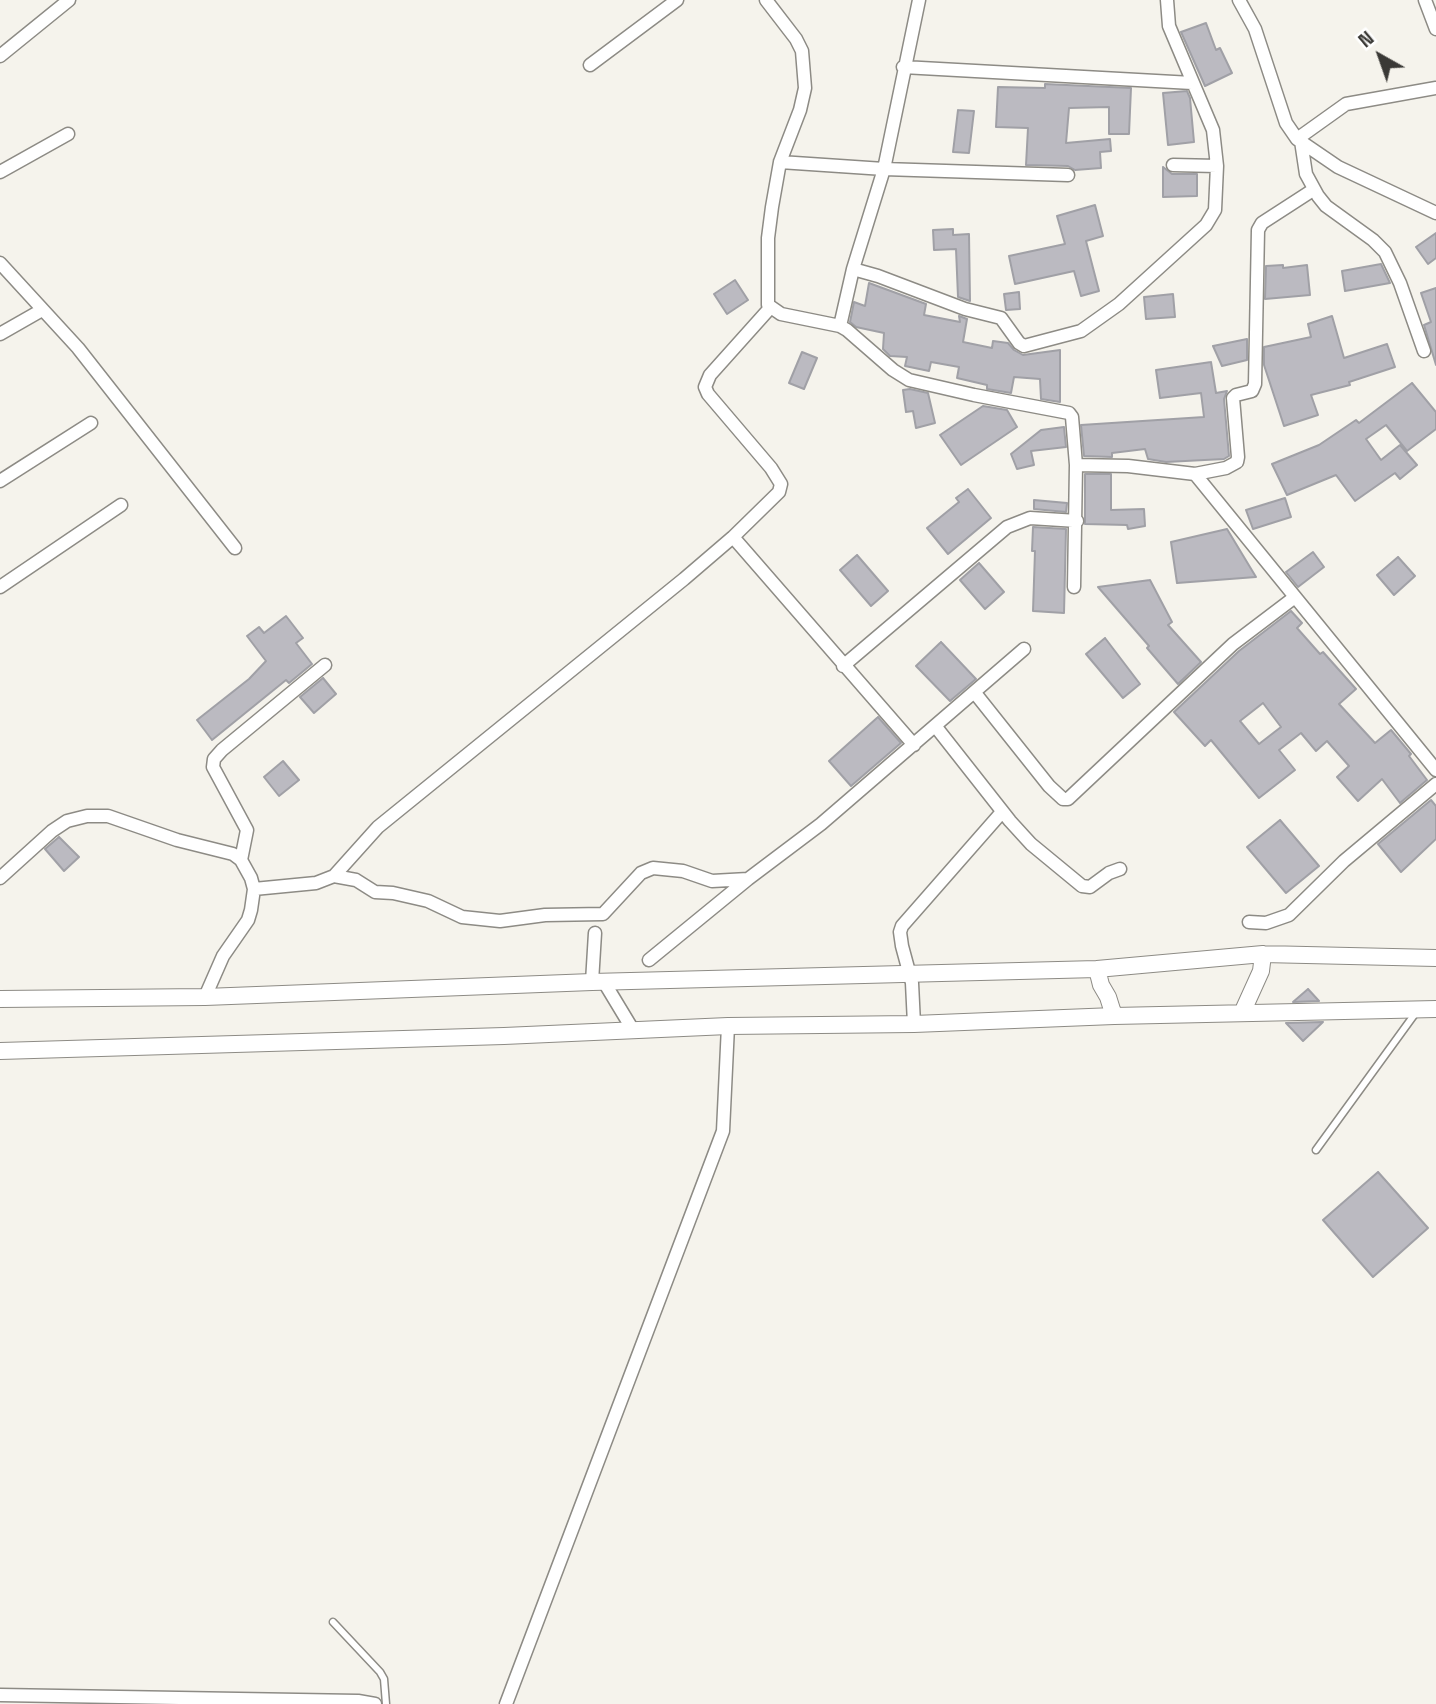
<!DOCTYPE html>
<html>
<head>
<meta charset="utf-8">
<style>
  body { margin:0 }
  #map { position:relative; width:1436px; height:1704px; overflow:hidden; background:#f5f3ec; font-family:"Space Grotesk",sans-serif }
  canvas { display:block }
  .north { position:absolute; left:1345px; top:21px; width:70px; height:70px; -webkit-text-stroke:5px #fff; paint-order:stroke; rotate:320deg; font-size:19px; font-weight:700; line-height:28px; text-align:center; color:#3a3936 }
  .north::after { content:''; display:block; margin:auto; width:24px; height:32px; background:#3a3936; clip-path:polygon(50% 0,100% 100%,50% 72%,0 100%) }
</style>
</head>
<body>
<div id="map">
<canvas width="1436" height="1704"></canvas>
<div class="north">N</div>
</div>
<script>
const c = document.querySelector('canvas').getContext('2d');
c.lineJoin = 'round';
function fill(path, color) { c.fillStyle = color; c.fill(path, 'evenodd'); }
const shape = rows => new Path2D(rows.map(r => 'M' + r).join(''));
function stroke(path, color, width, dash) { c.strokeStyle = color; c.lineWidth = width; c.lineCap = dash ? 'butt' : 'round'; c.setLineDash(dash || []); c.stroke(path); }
const building = shape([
  [1206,23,1216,50,1220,48,1232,73,1205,86,1181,32,1206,23],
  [1045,84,1131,88,1129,134,1109,134,1109,107,1069,108,1066,143,1110,139,1111,151,1100,152,1101,168,1075,170,1068,166,1026,165,1028,128,996,127,998,87,1045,88,1045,84],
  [1187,91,1190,98,1194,142,1168,145,1163,93,1187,91],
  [958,110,974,111,969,153,953,152,958,110],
  [1163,167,1172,174,1197,174,1197,196,1163,197,1163,167],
  [1095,205,1103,236,1086,241,1099,291,1081,296,1074,271,1015,284,1009,256,1065,244,1057,216,1095,205],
  [953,229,953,235,969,234,970,301,958,297,956,249,934,250,933,230,953,229],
  [1436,233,1436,258,1428,264,1416,247,1436,233],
  [1381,264,1390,283,1345,291,1342,271,1381,264],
  [1283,265,1283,268,1307,265,1310,295,1265,299,1266,266,1283,265],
  [735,280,748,300,727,314,714,294,735,280],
  [869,283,926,304,924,315,960,322,959,316,967,319,963,342,992,348,993,341,1008,343,1014,350,1023,355,1060,350,1060,402,1041,399,1040,379,1014,377,1011,393,987,389,987,385,957,378,959,367,931,362,929,371,905,366,907,357,890,356,883,349,884,333,856,327,850,322,854,302,865,306,869,283],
  [1436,288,1436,365,1424,325,1431,322,1421,293,1436,288],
  [1019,292,1020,309,1006,310,1004,294,1019,292],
  [1173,294,1175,317,1146,319,1144,297,1173,294],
  [1332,316,1344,358,1387,344,1395,367,1349,382,1350,385,1311,395,1318,415,1284,426,1264,365,1264,347,1311,337,1308,324,1332,316],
  [1247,339,1247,360,1222,366,1213,346,1247,339],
  [802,352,817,358,804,389,789,383,802,352],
  [1211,362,1216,393,1227,391,1224,399,1229,456,1224,459,1166,462,1148,459,1145,449,1112,453,1112,457,1084,456,1081,425,1204,417,1201,393,1160,398,1156,370,1211,362],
  [1412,383,1436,412,1436,429,1407,451,1386,425,1366,439,1381,460,1400,445,1417,465,1400,479,1395,473,1355,501,1336,475,1287,495,1272,464,1319,445,1356,420,1359,423,1412,383],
  [910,389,928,393,935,423,916,428,913,411,906,412,903,390,910,389],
  [983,406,1007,410,1017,427,961,465,940,435,983,406],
  [1064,427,1066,447,1031,451,1034,465,1017,469,1011,454,1041,430,1064,427],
  [1085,474,1111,474,1111,510,1144,509,1145,526,1128,529,1127,525,1085,524,1085,474],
  [968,489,991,518,948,554,927,528,959,502,956,498,968,489],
  [1285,498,1291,517,1253,529,1246,510,1285,498],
  [1034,500,1067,503,1066,512,1034,509,1034,500],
  [1033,527,1066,529,1064,613,1033,611,1035,551,1032,551,1033,527],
  [1227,529,1256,577,1177,583,1171,542,1227,529],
  [1313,552,1324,567,1298,587,1286,572,1313,552],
  [857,555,888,591,871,606,840,570,857,555],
  [1398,557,1415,576,1394,595,1377,575,1398,557],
  [979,563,1004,592,985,609,960,580,979,563],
  [1150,580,1172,622,1168,625,1201,662,1178,684,1147,648,1149,646,1098,587,1150,580],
  [1291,611,1302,623,1297,628,1320,654,1323,652,1356,689,1339,704,1375,743,1391,730,1411,754,1409,756,1427,780,1400,803,1382,779,1358,801,1337,777,1349,766,1327,741,1316,751,1301,733,1279,750,1295,770,1259,798,1211,740,1205,746,1174,712,1239,651,1291,611],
  [1263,703,1281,727,1259,744,1240,721,1263,703],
  [286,616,303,638,296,643,312,664,289,683,286,680,212,740,197,720,249,679,266,661,247,636,259,627,264,633,286,616],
  [1105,638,1140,684,1123,698,1086,654,1105,638],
  [941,642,976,679,950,701,916,666,941,642],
  [323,678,336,694,314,713,300,697,323,678],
  [878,717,901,743,851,786,829,761,878,717],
  [283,761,299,780,279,796,264,777,283,761],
  [1431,800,1436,806,1436,839,1401,872,1378,844,1431,800],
  [1280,820,1319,866,1286,893,1247,847,1280,820],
  [59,837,79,857,64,871,45,849,59,837],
  [1308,989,1319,1001,1293,1002,1308,989],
  [1323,1022,1303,1041,1286,1023,1323,1022],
  [1378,1172,1428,1228,1373,1277,1323,1220,1378,1172]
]);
fill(building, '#bbbac1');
stroke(building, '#a0a0a6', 2);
const service = shape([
  [1316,1150,1417,1011],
  [333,1622,380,1672,384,1679,386,1704]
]);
const minor = shape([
  [766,0,796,39,802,51,805,88,800,110,780,162,772,207,768,238,768,305,781,314,840,326,847,330,893,370,909,380,974,395,1069,413,1072,417,1076,465,1074,587],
  [1239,0,1255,29,1286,123,1297,139,1338,167,1436,213],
  [1425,0,1436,29],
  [0,56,69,0],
  [590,65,677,0],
  [903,67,1192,83],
  [1297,139,1346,104,1436,88],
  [1301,141,1306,174,1318,196,1326,206,1373,240,1385,252,1400,283,1424,351],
  [780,162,884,169,1068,175],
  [1173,165,1217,166],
  [0,172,68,134],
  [0,263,78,348,235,548],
  [853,269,878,276,965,309,1001,318,1019,343,1024,346,1081,331,1119,304,1206,225,1215,210,1217,166,1213,130,1169,26,1167,0],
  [840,326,853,269,884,169,919,0],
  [0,334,42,310],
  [1076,465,1128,466,1195,474,1226,468,1237,462,1238,457,1233,398,1236,395,1252,391,1255,384,1258,230,1262,223,1313,190],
  [1195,474,1436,770],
  [0,481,91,423],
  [733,537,914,745],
  [0,587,121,505],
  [843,666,1007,527,1030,518,1077,521],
  [975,693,1049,786,1063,799,1068,799,1233,644,1295,597],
  [936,727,1010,821,1031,844,1082,886,1090,887,1109,873,1120,869],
  [241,860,247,830,213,767,214,759,222,750,325,665],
  [334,876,356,880,375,892,393,893,428,901,462,917,500,921,545,915,603,914,641,873,653,868,683,871,712,881,748,879],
  [0,878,52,831,67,821,87,816,108,816,177,840,233,854,241,860,251,878,254,889,251,910,248,920,223,956,205,997],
  [254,889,316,883,334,876,378,827,684,579,733,537,779,492,781,484,771,468,708,394,705,387,710,375,770,308],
  [1249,922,1266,923,1289,915,1344,861,1436,784],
  [649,960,748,879,821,824,1024,649],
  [592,982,595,933],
  [604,982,633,1030],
  [914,1024,912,983,902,946,900,932,902,926,1002,812],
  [0,1695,358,1701,375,1704],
  [506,1704,723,1131,728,1026]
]);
const tertiary = shape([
  [1097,969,1263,954,1436,958],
  [0,999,205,997,592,982,1097,969,1101,985,1108,997,1114,1016],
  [1242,1013,1261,971,1263,954],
  [0,1051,504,1036,728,1026,914,1024,1114,1016,1436,1009]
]);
stroke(service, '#8d8b85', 9);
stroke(minor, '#8d8b85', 15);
stroke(tertiary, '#8d8b85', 18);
stroke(service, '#fff', 6);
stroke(minor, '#fff', 12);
stroke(tertiary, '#fff', 16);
</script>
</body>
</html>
